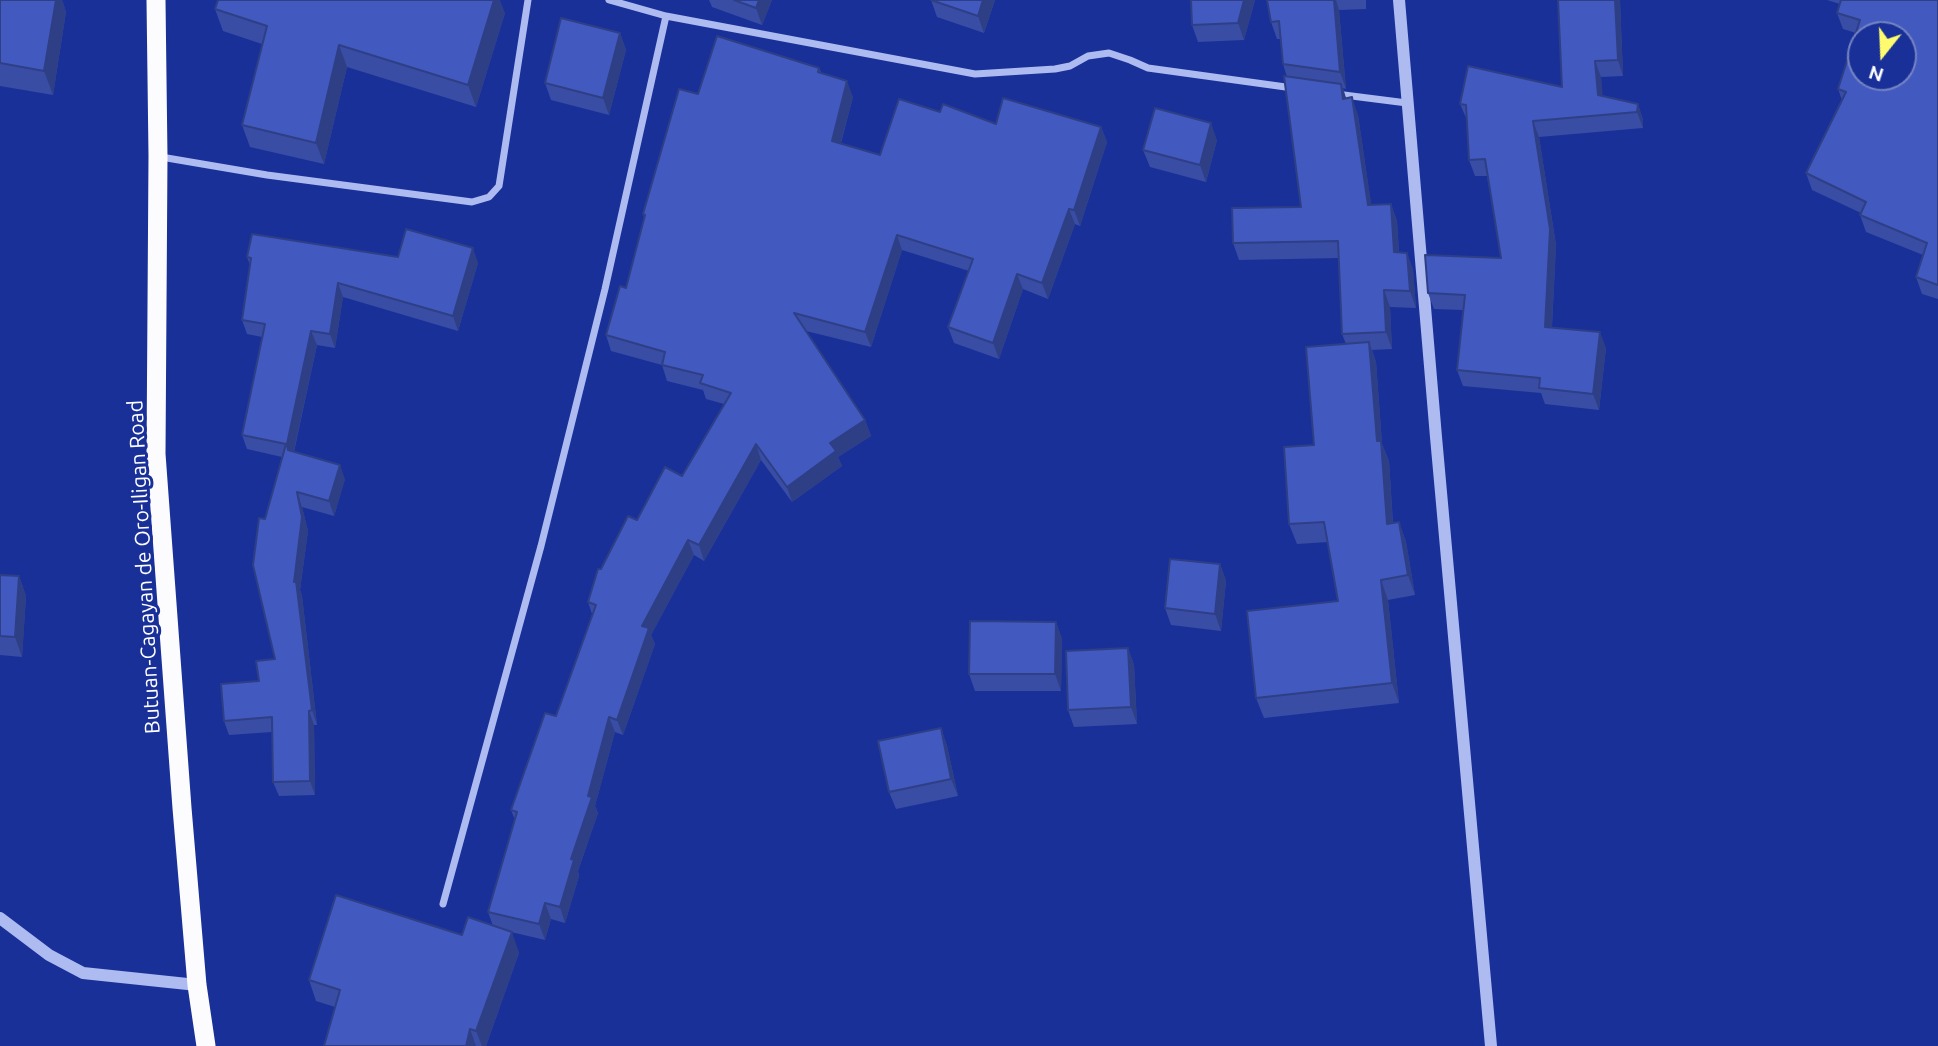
<!DOCTYPE html>
<html>
<head>
<meta charset="utf-8">
<style>
  body { margin:0 }
  #map { position:relative; width:1938px; height:1046px; overflow:hidden; background:#193099; font-family:Ubuntu,sans-serif }
  canvas { display:block }
  .north { position:absolute; left:1847px; top:21px; width:70px; height:70px; box-sizing:border-box; background:#193099; border:2px solid #7583c2; border-radius:50%; rotate:198deg; font-size:19px; font-weight:700; line-height:28px; text-align:center; color:#fff }
  .north::after { content:''; display:block; margin:auto; width:24px; height:32px; background:#fffb6e; clip-path:polygon(50% 0,100% 100%,50% 72%,0 100%) }
</style>
</head>
<body>
<div id="map">
<canvas width="1938" height="1046"></canvas>
<div class="north">N</div>
</div>
<script>
const c = document.querySelector('canvas').getContext('2d');
c.lineJoin = 'round';
const shape = rows => new Path2D(rows.map(r => 'M' + r).join(''));
function stroke(path, color, width, dash) { c.strokeStyle = color; c.lineWidth = width; c.lineCap = dash ? 'butt' : 'round'; c.setLineDash(dash || []); c.stroke(path); }
function fill(path, color) { c.fillStyle = color; c.fill(path, 'evenodd'); }
function label(font, color, halo, rows, align = 'center') {
  c.font = font + ' Ubuntu,sans-serif'; c.lineWidth = 6; c.setLineDash([]); c.textBaseline = 'middle'; c.strokeStyle = halo; c.fillStyle = color; for (const [text, x, y, turn = 0] of rows) {
    c.save(); c.translate(x, y); c.rotate((+turn || 0) * Math.PI / 180); c.textAlign = isNaN(turn) ? turn : align; if (halo) c.strokeText(text, 0, 0); c.fillText(text, 0, 0); c.restore();
  }
}
stroke(shape([
  [609,0,666,16,975,74,1055,69,1070,66,1088,56,1109,53,1130,60,1148,68,1293,88],
  [1336,94,1407,103],
  [161,157,267,175,472,202,489,197,499,186,528,0],
  [443,904,541,546,605,289,666,16]
]), '#aebbf1', 7);
stroke(shape([
  [1399,0,1436,437,1491,1046],
  [0,918,49,955,83,973,197,985]
]), '#aebbf1', 12);
stroke(shape([
  [156,0,158,156,156,454,182,808,197,985,206,1046]
]), '#fcfcff', 19);
fill(shape([
  [0,0,62,0,66,12,53,95,0,86],
  [709,0,772,0,762,25,712,7],
  [931,0,995,0,984,33,937,17],
  [1191,0,1255,0,1244,40,1198,42,1192,25],
  [1267,0,1366,0,1366,9,1339,10,1346,89,1343,88,1346,98,1358,115,1371,205,1391,204,1397,221,1399,252,1407,253,1413,270,1416,308,1390,307,1392,349,1372,350,1376,362,1382,444,1389,461,1393,523,1399,522,1406,542,1415,595,1388,600,1399,703,1264,718,1256,698,1338,601,1328,542,1297,544,1289,524,1346,344,1342,334,1339,258,1239,260,1233,243,1301,207,1287,77,1283,64,1280,39,1277,39,1271,22],
  [1620,0,1623,76,1601,77,1602,96,1638,104,1643,120,1643,128,1539,137,1556,245,1552,327,1606,348,1599,410,1545,404,1541,393,1463,386,1457,370,1463,310,1434,309,1428,293,1501,258,1487,176,1475,176,1469,160,1467,120,1460,104,1562,87],
  [1827,0,1938,0,1938,299,1922,294,1916,277,1923,255,1866,232,1860,215,1861,213,1812,190,1806,173,1842,100,1838,89,1856,33,1843,29,1837,13,1840,4],
  [215,9,505,13,476,107,347,67,324,164,250,147,242,125,262,44,223,31],
  [620,33,626,50,609,115,551,100,545,83],
  [819,68,821,72,853,97,841,143,880,155,940,112,996,124,1101,127,1107,142,1080,226,1075,224,1048,299,1023,289,999,359,954,343,948,327,969,271,902,250,871,347,806,331,865,420,871,436,838,457,842,466,792,502,761,460,704,561,694,555,651,635,655,644,623,735,615,732,595,806,598,813,578,871,579,876,565,923,551,919,545,940,511,932,519,953,486,1046,324,1046,335,1007,316,1001,309,980,493,926,488,912,515,820,511,810,556,716,592,614,588,602,601,569,637,520,682,476,724,404,706,399,703,390,667,381,662,365,611,351,606,335,626,288,644,218,643,214,698,94],
  [1217,140,1206,182,1150,167,1143,150],
  [247,257,398,257,478,263,458,331,343,297,335,348,317,345,294,452,345,479,334,516,302,507,308,531,300,590,302,596,317,725,314,725,315,795,279,796,273,782,272,732,229,735,224,721,259,681,275,659,265,519,282,457,247,449,242,435,262,337,247,334,242,320,250,265],
  [1220,564,1226,581,1221,631,1171,625,1165,608],
  [0,575,19,576,26,596,22,657,0,655],
  [1056,622,1062,639,1061,691,975,691,969,674],
  [1128,648,1134,665,1137,724,1074,727,1068,710],
  [941,728,947,746,958,796,896,809,889,792]
]), '#394da5');
fill(shape([
  [56,0,62,0,66,12,53,95,44,71],
  [494,0,500,0,505,13,476,107,468,85],
  [759,0,772,0,762,25,756,8],
  [983,0,995,0,984,33,978,16],
  [1244,0,1255,0,1244,40,1238,23],
  [1334,0,1336,0,1339,10,1346,89,1340,72],
  [1615,0,1620,0,1623,76,1618,60],
  [620,33,626,50,609,115,603,98],
  [339,45,347,67,324,164,316,143],
  [1595,61,1601,77,1604,111,1598,95],
  [847,81,853,97,837,156,832,141],
  [1341,84,1347,101,1343,99],
  [1352,97,1358,115,1374,222,1368,205],
  [1638,104,1643,120,1643,128,1637,112],
  [1533,121,1539,137,1556,245,1551,343,1545,327],
  [1211,123,1217,140,1206,182,1200,165],
  [1101,127,1107,142,1080,226,1074,210],
  [1391,204,1397,221,1400,269,1394,252],
  [1069,209,1075,224,1048,299,1042,283],
  [897,235,902,250,871,347,865,332],
  [473,248,478,263,458,331,453,316],
  [1407,253,1413,270,1416,308,1410,291],
  [1017,274,1023,289,999,359,993,343],
  [338,283,343,297,335,348,330,334],
  [1384,290,1390,307,1392,349,1386,332],
  [311,331,317,345,292,459,287,444],
  [1600,332,1606,348,1599,410,1593,394],
  [1369,342,1376,362,1382,444,1389,461,1394,544,1387,524,1377,441],
  [865,420,871,436,838,457,842,466,792,502,787,487,830,443],
  [756,444,761,460,704,561,699,545],
  [340,465,345,479,334,516,329,501],
  [297,492,302,507,308,531,300,590,302,596,317,725,312,710,294,582],
  [1399,522,1406,542,1415,595,1408,575],
  [688,540,694,555,651,635,655,644,623,735,617,720,642,626],
  [1220,564,1226,581,1221,631,1215,614],
  [19,576,26,596,22,657,15,637],
  [1381,580,1388,600,1399,703,1392,683],
  [1056,622,1062,639,1061,691,1055,674],
  [1128,648,1134,665,1137,724,1131,707],
  [309,711,314,725,315,795,310,781],
  [609,717,615,732,595,806,598,813,578,871,579,876,565,923,560,907,571,859],
  [941,728,947,746,958,796,951,779],
  [545,903,551,919,545,940,539,924],
  [512,932,519,953,486,1046,482,1046,476,1031],
  [470,1029,476,1046,466,1046]
]), '#2e3f86');
const building = shape([
  [0,0,56,0,44,71,0,63,0,0],
  [218,0,494,0,468,85,339,45,316,143,242,125,267,26,215,9,218,0],
  [734,0,759,0,756,8,734,0],
  [931,0,983,0,978,16,931,0],
  [1191,0,1244,0,1238,23,1192,25,1191,0],
  [1267,0,1334,0,1340,72,1283,64,1279,21,1271,22,1267,0],
  [1558,0,1615,0,1618,60,1595,61,1598,95,1638,104,1637,112,1533,121,1550,229,1545,327,1600,332,1593,394,1539,388,1540,378,1457,370,1465,295,1428,293,1425,255,1501,258,1485,159,1469,160,1466,105,1460,104,1468,66,1562,87,1558,0],
  [1841,0,1938,0,1938,285,1916,277,1927,243,1860,215,1866,202,1806,173,1846,92,1838,89,1860,20,1837,13,1841,0],
  [1861,35,1903,35,1903,77,1861,77,1861,35],
  [561,18,620,33,603,98,545,83,561,18],
  [717,36,819,68,818,72,847,81,832,141,880,155,899,99,940,112,943,104,996,124,1003,98,1101,127,1074,210,1069,209,1042,283,1017,274,993,343,948,327,973,259,897,235,865,332,794,313,865,420,830,443,836,451,787,487,756,444,699,545,688,540,642,626,649,628,617,720,609,717,588,796,592,797,571,859,574,860,560,907,545,903,539,924,488,912,517,812,511,810,545,713,556,716,596,605,588,602,598,569,601,569,628,516,637,520,665,467,682,476,731,393,700,383,703,375,662,365,665,352,606,335,620,286,626,288,645,215,643,214,679,89,698,94,717,36],
  [1284,76,1341,84,1343,99,1352,97,1368,205,1391,204,1394,252,1407,253,1410,291,1384,290,1386,332,1342,334,1338,241,1233,243,1232,208,1301,207,1284,76],
  [1155,108,1211,123,1200,165,1143,150,1155,108],
  [406,229,473,248,453,316,338,283,330,334,311,331,287,444,288,450,340,465,329,501,297,492,302,517,294,582,296,581,312,710,309,711,310,781,273,782,272,717,224,721,221,684,259,681,256,661,275,659,253,565,259,518,265,519,286,444,242,435,265,324,242,320,251,258,247,257,252,234,398,257,406,229],
  [1369,342,1377,441,1381,441,1387,524,1399,522,1408,575,1381,580,1392,683,1256,698,1247,611,1338,601,1324,522,1289,524,1284,447,1314,445,1306,347,1369,342],
  [1170,559,1220,564,1215,614,1165,608,1170,559],
  [0,575,19,576,15,637,0,636,0,575],
  [970,621,1056,622,1055,674,969,674,970,621],
  [1128,648,1131,707,1068,710,1066,651,1128,648],
  [941,728,951,779,889,792,878,741,941,728],
  [336,895,462,935,468,917,512,932,476,1031,470,1029,466,1046,324,1046,340,990,309,980,336,895]
]);
fill(building, '#425ac0');
stroke(building, '#2e3f86', 2);
label('21px', '#fff', '#193099', [
  ["Butuan-Cagayan de Oro-Iligan Road",144,567,-93]
]);
</script>
</body>
</html>
